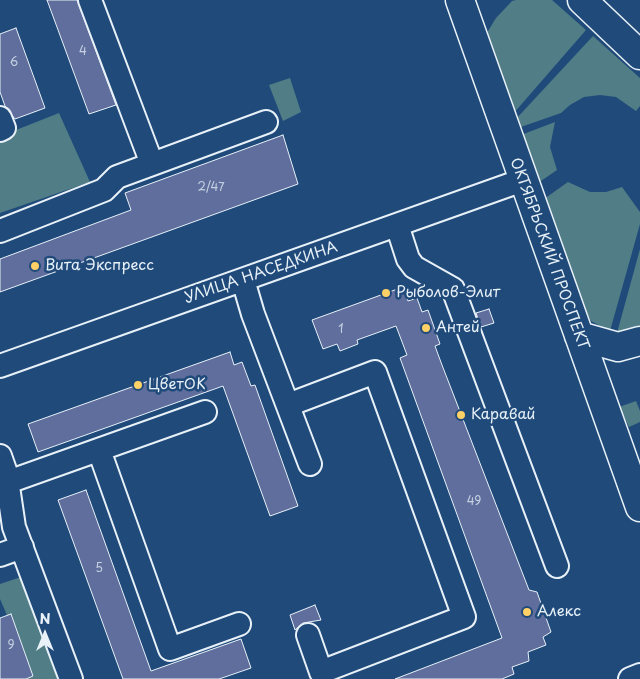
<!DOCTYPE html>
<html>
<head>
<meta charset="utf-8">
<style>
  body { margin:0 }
  #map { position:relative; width:640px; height:679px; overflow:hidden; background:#1f4a7a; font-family:"Playpen Sans",sans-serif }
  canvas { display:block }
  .north { position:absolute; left:20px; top:609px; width:50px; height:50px; -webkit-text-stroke:4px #1f4a7a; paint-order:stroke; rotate:0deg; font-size:14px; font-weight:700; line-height:20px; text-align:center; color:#e8f1f8 }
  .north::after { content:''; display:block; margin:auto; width:18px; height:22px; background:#e8f1f8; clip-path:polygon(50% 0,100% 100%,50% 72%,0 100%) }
</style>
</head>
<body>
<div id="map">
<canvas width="640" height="679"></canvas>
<div class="north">N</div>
</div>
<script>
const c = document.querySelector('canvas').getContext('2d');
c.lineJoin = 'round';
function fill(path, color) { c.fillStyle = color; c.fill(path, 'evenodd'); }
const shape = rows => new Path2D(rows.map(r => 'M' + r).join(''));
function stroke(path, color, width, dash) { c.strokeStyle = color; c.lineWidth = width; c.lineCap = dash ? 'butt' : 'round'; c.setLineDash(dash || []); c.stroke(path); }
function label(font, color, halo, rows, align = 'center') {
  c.font = font + ' "Playpen Sans",sans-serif'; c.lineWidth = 5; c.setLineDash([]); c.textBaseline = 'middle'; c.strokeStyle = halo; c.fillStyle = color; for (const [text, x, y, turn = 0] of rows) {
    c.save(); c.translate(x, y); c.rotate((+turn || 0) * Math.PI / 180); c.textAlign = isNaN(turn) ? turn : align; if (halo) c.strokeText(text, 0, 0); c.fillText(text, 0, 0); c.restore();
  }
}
fill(shape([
  [516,0,552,0,586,30,513,114,488,45,488,31,496,18,512,1],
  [593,36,640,78,640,106,636,111,616,97,600,95,584,97,570,105,561,113,518,128,515,120],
  [290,78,301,112,283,121,269,85],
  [59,113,90,182,0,213,0,141,16,130],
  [555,122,550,147,557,170,538,183,521,135],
  [568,182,590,192,606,192,622,187,640,212,640,224,610,331,591,321,586,312,544,199],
  [640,249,640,330,617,333],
  [636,401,640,411,640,422,629,427,619,407],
  [24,576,61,679,26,679,33,676,0,599,0,584]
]), '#517d86');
const building = shape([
  [47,0,77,0,116,105,89,114,47,0],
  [16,28,45,108,15,119,5,106,0,92,0,34,16,28],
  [283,135,298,184,0,292,0,259,131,210,125,193,283,135],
  [403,287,408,301,417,298,422,312,428,310,440,344,435,346,442,365,529,590,537,592,551,632,543,637,546,645,528,652,529,661,512,667,514,674,502,679,395,679,502,638,400,358,407,355,396,326,357,340,358,344,340,351,337,344,323,349,312,320,403,287],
  [489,309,494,323,481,327,476,313,489,309],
  [230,352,234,365,242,362,251,386,255,385,298,506,270,516,223,386,38,452,28,424,230,352],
  [86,490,151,671,241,639,251,668,219,679,123,679,58,500,86,490],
  [315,605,321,620,303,623,295,630,290,615,315,605],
  [11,614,33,676,26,679,0,679,0,618,11,614]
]);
fill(building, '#5f6e9c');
stroke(building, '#e8f1f8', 1);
const minor = shape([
  [90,0,152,164],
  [0,118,4,128,0,130],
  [397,225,408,259,414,267,453,289,557,566],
  [0,231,104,190,117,177,266,122],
  [243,280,253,314,310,464],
  [0,366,523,180],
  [288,405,375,372,464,617,321,672,308,635],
  [99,450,170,649,239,624],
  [0,456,6,473,14,527,71,679],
  [8,482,205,412],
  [0,555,22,547],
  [630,679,640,675]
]);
const major = shape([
  [460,0,640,507],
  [582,0,640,55],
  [579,336,618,347,640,341]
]);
stroke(minor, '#e8f1f8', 26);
stroke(major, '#e8f1f8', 31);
stroke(minor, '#1f4a7a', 22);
stroke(major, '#1f4a7a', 28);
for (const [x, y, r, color] of [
  [35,266,5,"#ffd166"],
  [386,293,5,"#ffd166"],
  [426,328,5,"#ffd166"],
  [138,385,5,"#ffd166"],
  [461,415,5,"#ffd166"],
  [527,612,5,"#ffd166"]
]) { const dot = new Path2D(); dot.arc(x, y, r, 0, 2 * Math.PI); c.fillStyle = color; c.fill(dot); stroke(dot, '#1f4a7a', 2); }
label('12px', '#c6d0e1', null, [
  ["4",83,52],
  ["6",14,63],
  ["2/47",211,188],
  ["1",341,330],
  ["49",474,502],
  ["5",99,569],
  ["9",11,646]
]);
label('15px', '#e8f1f8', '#1f4a7a', [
  ["ОКТЯБРЬСКИЙ ПРОСПЕКТ",549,254,70],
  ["УЛИЦА НАСЕДКИНА",261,273,-19]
]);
label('15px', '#e8f1f8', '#1f4a7a', [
  ["Вита Экспресс",45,266],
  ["Рыболов-Элит",396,293],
  ["Антей",436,328],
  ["ЦветОК",148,385],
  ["Каравай",471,415],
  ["Алекс",537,612]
], 'left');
</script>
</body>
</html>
